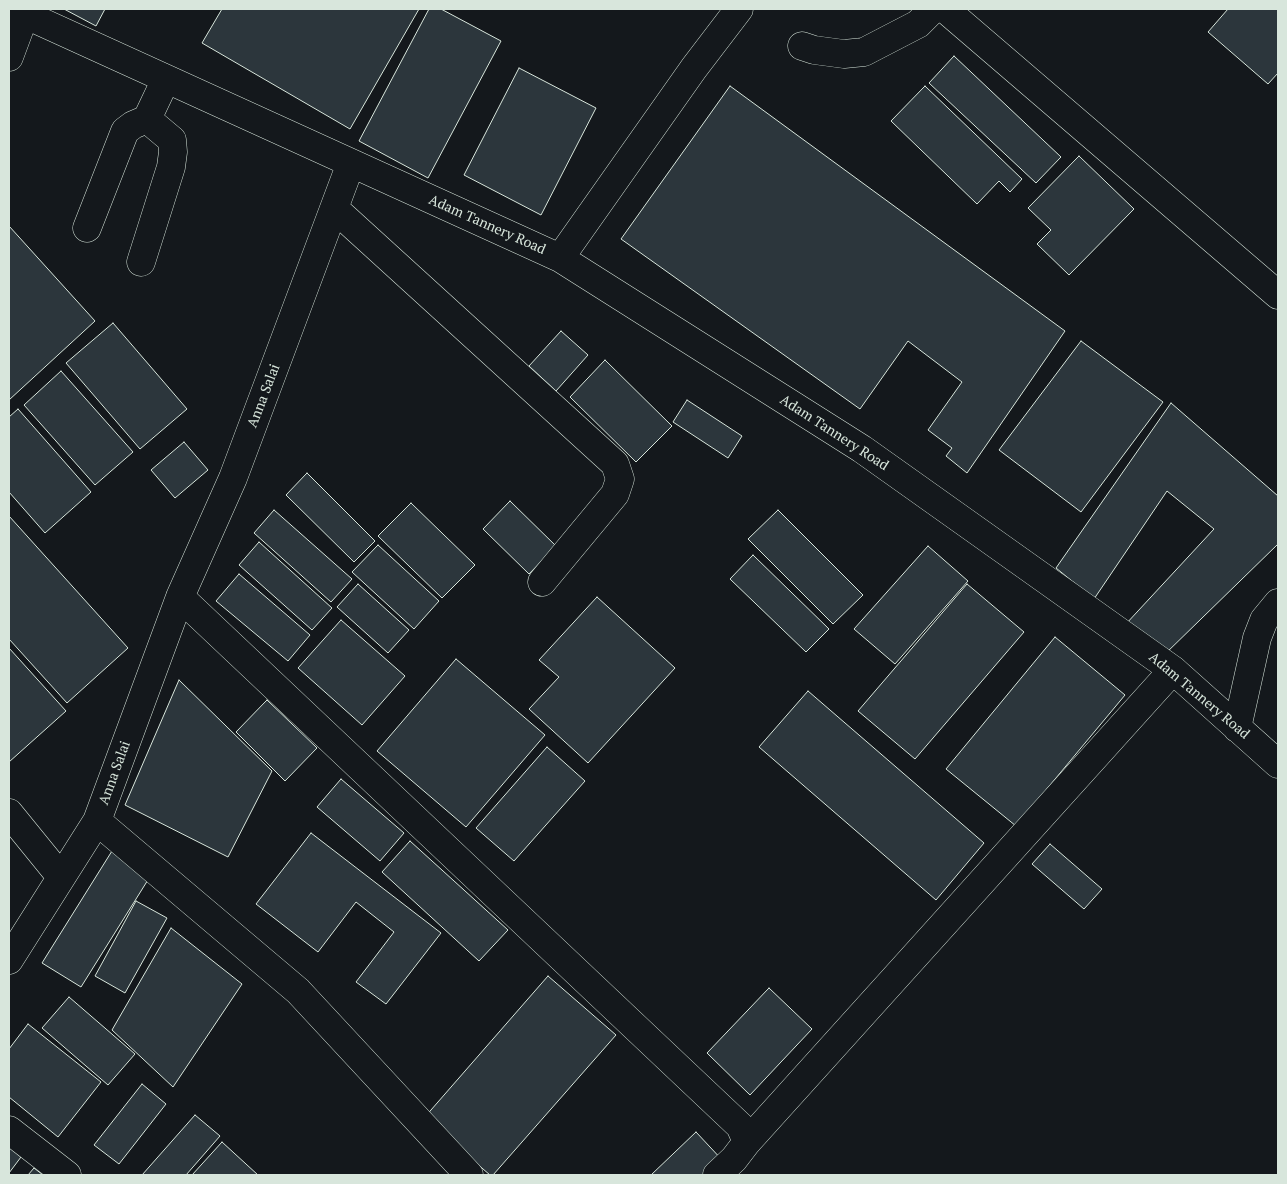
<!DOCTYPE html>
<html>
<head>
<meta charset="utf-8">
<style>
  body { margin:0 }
  #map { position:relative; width:1287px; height:1184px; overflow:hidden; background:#14181c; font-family:"PT Serif",serif }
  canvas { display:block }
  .frame { position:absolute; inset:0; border:10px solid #d8e6dc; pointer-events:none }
</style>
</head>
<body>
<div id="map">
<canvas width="1287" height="1184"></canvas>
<div class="frame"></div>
</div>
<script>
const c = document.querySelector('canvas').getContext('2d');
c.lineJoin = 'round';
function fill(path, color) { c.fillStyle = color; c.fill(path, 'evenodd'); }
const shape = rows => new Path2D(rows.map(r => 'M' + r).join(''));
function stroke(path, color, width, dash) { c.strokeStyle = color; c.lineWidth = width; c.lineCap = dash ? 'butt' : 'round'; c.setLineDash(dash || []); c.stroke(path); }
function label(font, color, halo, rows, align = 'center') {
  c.font = font + ' "PT Serif",serif'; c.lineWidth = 4; c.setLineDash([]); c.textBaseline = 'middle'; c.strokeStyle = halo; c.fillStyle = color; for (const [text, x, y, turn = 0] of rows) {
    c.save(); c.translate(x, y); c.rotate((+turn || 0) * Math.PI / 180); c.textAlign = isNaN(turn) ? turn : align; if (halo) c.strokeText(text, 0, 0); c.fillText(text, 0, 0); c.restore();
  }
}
const building = shape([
  [64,9,105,9,96,26,64,9],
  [222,9,419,9,350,129,202,43,222,9],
  [429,9,441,9,501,41,428,178,359,141,429,9],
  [1228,9,1278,9,1278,73,1268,84,1208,32,1228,9],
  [954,56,1061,157,1036,183,929,83,954,56],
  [519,68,596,108,541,215,464,175,519,68],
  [730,86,1065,331,967,473,946,456,952,448,928,430,962,382,908,341,860,409,621,239,730,86],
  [925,86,1022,179,1010,192,999,181,977,204,891,121,925,86],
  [1079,156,1134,209,1069,275,1037,244,1051,230,1028,208,1079,156],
  [9,226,95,321,9,400,9,226],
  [113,323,187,409,140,449,66,363,113,323],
  [561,331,588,355,556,391,529,366,561,331],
  [1081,341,1163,402,1081,512,999,450,1081,341],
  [605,360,672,426,636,462,570,397,605,360],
  [61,371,133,452,95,485,24,405,61,371],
  [687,400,742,436,728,458,673,422,687,400],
  [1171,403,1278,496,1278,544,1163,656,1125,625,1214,529,1167,491,1094,599,1056,568,1171,403],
  [18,409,91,492,45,533,9,492,9,417,18,409],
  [184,442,208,470,175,498,151,470,184,442],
  [307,473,375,541,354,562,286,495,307,473],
  [510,501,556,546,529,574,483,529,510,501],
  [411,503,475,565,442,598,378,536,411,503],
  [274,510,352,579,331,602,254,533,274,510],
  [778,510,863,595,833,624,748,539,778,510],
  [9,516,128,648,67,703,9,639,9,516],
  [259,542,332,608,312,630,239,565,259,542],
  [378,545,439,601,414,629,352,572,378,545],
  [928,546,968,581,895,664,854,629,928,546],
  [753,555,829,629,806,652,730,579,753,555],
  [239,574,310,635,288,661,216,601,239,574],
  [358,584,409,630,388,653,337,607,358,584],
  [967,584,1024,632,915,759,858,711,967,584],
  [597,597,675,668,588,763,529,709,559,677,539,660,597,597],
  [341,620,405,676,362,725,298,668,341,620],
  [1055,637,1125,695,1016,826,946,769,1055,637],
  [9,648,66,711,9,762,9,648],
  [456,659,545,735,466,827,377,751,456,659],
  [179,680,272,771,228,857,125,805,179,680],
  [808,691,984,843,936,900,759,747,808,691],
  [267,700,317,748,285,781,236,732,267,700],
  [547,747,585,781,514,861,476,828,547,747],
  [341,779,404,833,380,861,317,807,341,779],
  [311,833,441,933,386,1004,356,982,394,932,356,902,318,952,256,904,311,833],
  [410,841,508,930,479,961,382,872,410,841],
  [1050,844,1102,889,1084,909,1032,864,1050,844],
  [112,851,151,875,81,987,42,963,112,851],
  [136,901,167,918,125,993,95,976,136,901],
  [171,928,242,984,173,1087,112,1030,171,928],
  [548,976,616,1035,493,1175,490,1175,424,1118,548,976],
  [769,988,812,1029,750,1095,707,1053,769,988],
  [69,997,135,1054,108,1085,42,1028,69,997],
  [28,1024,101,1082,58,1137,9,1097,9,1049,28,1024],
  [142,1084,166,1104,119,1164,94,1145,142,1084],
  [195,1115,220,1136,186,1175,142,1175,195,1115],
  [696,1132,724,1162,710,1175,651,1175,696,1132],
  [222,1142,258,1175,192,1175,222,1142],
  [9,1147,21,1157,9,1173,9,1147],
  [34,1168,43,1175,28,1175,34,1168]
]);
fill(building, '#2c363c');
stroke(building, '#d8e6dc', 1);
const minor = shape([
  [13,9,560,258,862,449,1173,670,1278,764],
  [945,9,1278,295],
  [802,46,814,50,844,54,864,52,918,24,933,9],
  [9,57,25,14],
  [335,209,615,464,620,479,615,494,542,582],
  [87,228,125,131,133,125,147,119,166,79],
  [560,258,694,68,739,9],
  [141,262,171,167,173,152,172,140,147,119],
  [180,597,740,1126,747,1142,734,1159,717,1175],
  [1237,728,1257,638,1264,620,1278,603],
  [9,813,61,877],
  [97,821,298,991,469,1175],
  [9,960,97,821,180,597,233,478,351,163],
  [9,1130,67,1175],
  [747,1142,1173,670]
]);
stroke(minor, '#d8e6dc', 29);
stroke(minor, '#14181c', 28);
label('14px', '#d8e6dc', '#14181c', [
  ["Adam Tannery Road",487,225,24],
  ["Anna Salai",264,396,-69],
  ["Adam Tannery Road",834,433,33],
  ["Adam Tannery Road",1199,696,40],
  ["Anna Salai",115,773,-70]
]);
</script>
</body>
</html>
